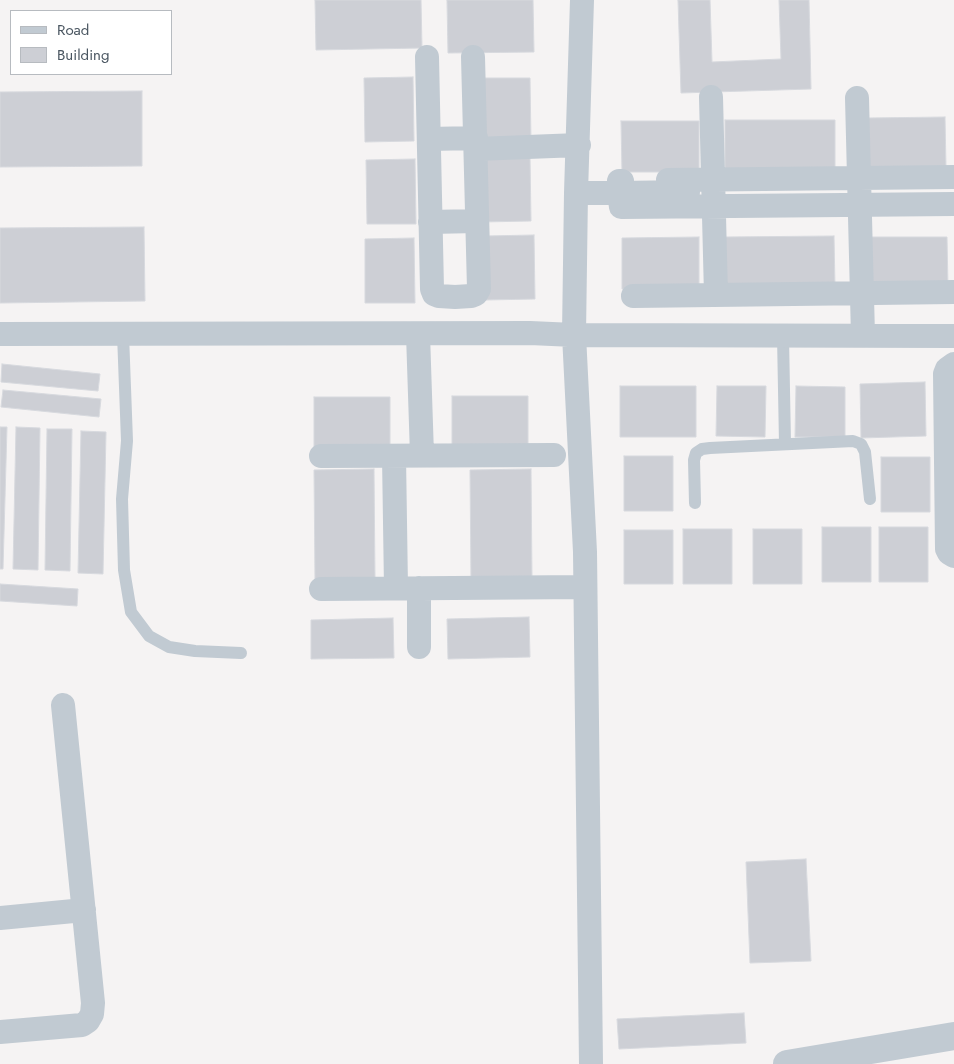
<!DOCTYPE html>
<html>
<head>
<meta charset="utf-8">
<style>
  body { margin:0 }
  #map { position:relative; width:954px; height:1064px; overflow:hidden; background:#f5f3f3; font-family:Jost,sans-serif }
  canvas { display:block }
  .legend { position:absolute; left:10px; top:10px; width:162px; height:65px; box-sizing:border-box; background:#fff; border:1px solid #b7bbc0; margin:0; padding:6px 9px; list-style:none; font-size:15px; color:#4a5661 }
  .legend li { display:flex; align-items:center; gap:10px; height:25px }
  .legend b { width:25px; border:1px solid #b7bbc0 }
</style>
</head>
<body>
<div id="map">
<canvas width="954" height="1064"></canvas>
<ul class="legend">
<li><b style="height:6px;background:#c1cad2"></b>Road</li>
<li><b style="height:14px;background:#cdcfd5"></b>Building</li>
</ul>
</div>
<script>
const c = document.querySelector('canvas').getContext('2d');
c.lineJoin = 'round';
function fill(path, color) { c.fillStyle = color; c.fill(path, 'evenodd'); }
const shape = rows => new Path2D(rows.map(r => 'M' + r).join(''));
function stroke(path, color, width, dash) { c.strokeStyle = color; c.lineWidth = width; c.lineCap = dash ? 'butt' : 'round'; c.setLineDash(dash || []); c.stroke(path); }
const building = shape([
  [315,0,421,0,422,48,316,50,315,0],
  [447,0,533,0,534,52,448,53,447,0],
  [678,0,710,0,712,62,781,59,779,0,809,0,811,89,681,93,678,0],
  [413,77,414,141,365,142,364,78,413,77],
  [481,78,530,78,531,142,482,143,481,78],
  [142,91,142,166,0,167,0,92,142,91],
  [945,117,946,168,869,169,868,118,945,117],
  [725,120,835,120,835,170,725,172,725,120],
  [621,121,699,121,699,172,622,172,621,121],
  [530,157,531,221,482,222,481,158,530,157],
  [415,159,416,224,367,224,366,160,415,159],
  [144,227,145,301,0,303,0,228,144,227],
  [534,235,535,299,485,300,485,236,534,235],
  [834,236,835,287,725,288,725,237,834,236],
  [699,237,699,288,622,289,622,238,699,237],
  [871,237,947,237,948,288,871,288,871,237],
  [414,238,415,303,365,303,365,239,414,238],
  [2,364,100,374,98,391,1,382,2,364],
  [925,382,926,436,861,438,860,384,925,382],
  [620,386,696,386,696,437,620,437,620,386],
  [717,386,766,386,765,437,716,436,717,386],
  [796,386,845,387,845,437,795,437,796,386],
  [3,390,101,399,99,417,1,407,3,390],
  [452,396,528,396,528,447,452,447,452,396],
  [314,397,390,397,390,448,314,448,314,397],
  [0,427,7,427,3,569,0,569,0,427],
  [16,427,40,428,38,570,13,569,16,427],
  [47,429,72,429,70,571,45,570,47,429],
  [81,431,106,432,103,574,78,573,81,431],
  [624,456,673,456,673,511,624,511,624,456],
  [881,457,930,457,930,512,881,512,881,457],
  [374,469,375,579,315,580,314,470,374,469],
  [531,469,532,579,471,580,470,470,531,469],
  [822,527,871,527,871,582,822,582,822,527],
  [879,527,928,527,928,582,879,582,879,527],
  [683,529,732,529,732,584,683,584,683,529],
  [753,529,802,529,802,584,753,584,753,529],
  [624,530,673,530,673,584,624,584,624,530],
  [0,584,78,589,77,606,0,601,0,584],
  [529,617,530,657,448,659,447,619,529,617],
  [393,618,394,658,311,659,311,620,393,618],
  [806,859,811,961,750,963,746,862,806,859],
  [744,1013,746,1043,619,1049,617,1019,744,1013]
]);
fill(building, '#cdcfd5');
stroke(building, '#d7d9de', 1);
stroke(shape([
  [123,334,127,441,122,499,124,570,131,612,149,636,169,647,195,651,241,653],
  [783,336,785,444],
  [695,503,694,460,696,453,702,449,710,448,853,441,861,444,865,452,870,499]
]), '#c1cad2', 12);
stroke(shape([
  [582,0,576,193,574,335,585,552,591,1064],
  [427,57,432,289,434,294,439,296,455,297,471,296,476,294,479,289,473,57],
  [711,97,716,295],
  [857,98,863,336],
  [429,139,476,138],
  [476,149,579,145],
  [668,180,954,177],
  [688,192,619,193,621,207,954,204],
  [576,193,619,193,619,181,622,181],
  [430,222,477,221],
  [633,296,954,292],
  [0,334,530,333,574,335,954,336],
  [418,334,422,455],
  [954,364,947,369,945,374,947,549,949,553,954,556],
  [321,456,554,455],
  [394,456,396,588],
  [419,588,419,647],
  [321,589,585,587],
  [0,918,84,910],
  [0,1032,82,1025,88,1021,92,1014,93,1003,63,705]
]), '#c1cad2', 24);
stroke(shape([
  [787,1064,954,1036]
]), '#c1cad2', 28);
</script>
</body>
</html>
